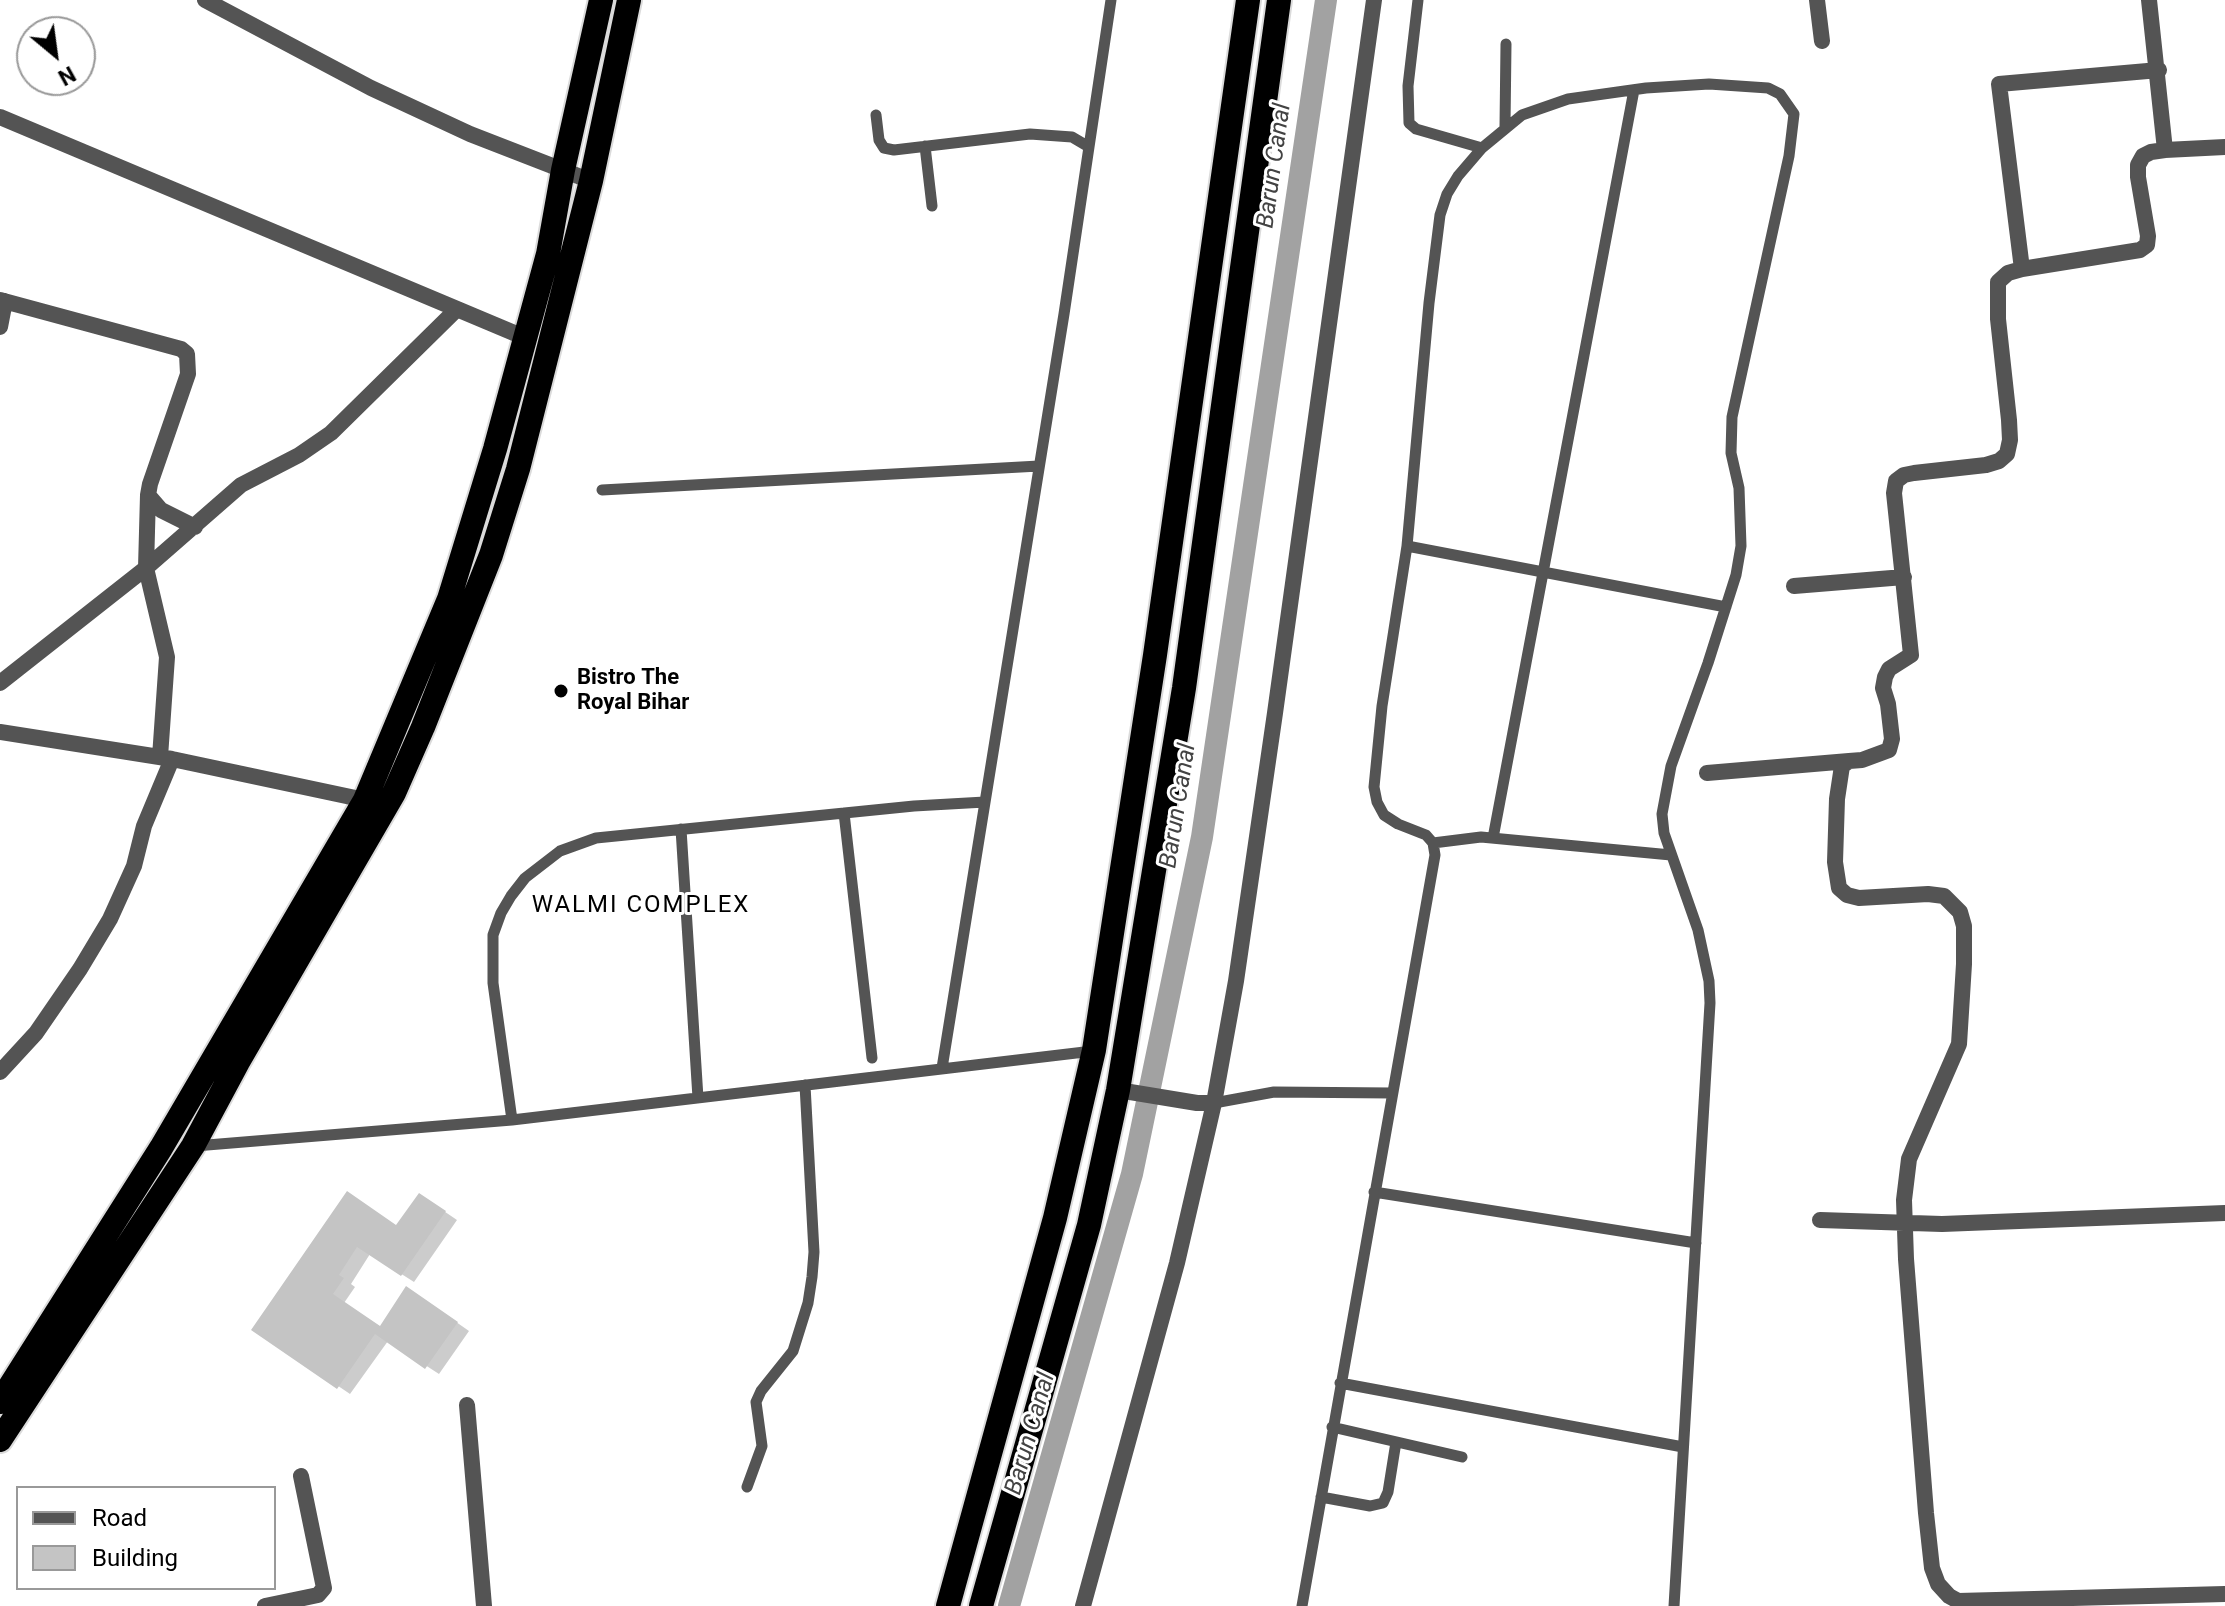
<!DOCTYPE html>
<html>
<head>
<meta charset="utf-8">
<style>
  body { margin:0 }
  #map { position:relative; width:2225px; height:1606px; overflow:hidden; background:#fff; font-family:Roboto,sans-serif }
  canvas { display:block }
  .legend { position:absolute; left:16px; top:1486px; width:260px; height:104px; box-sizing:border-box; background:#fff; border:2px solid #999; margin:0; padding:10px 14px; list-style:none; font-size:24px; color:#000 }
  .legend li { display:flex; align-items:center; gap:16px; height:40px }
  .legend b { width:40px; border:2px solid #999 }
  .north { position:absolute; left:16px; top:16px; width:80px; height:80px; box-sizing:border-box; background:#fff; border:2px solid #999; border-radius:50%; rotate:151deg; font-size:22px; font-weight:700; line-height:32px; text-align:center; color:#000 }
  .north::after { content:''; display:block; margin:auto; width:28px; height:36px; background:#000; clip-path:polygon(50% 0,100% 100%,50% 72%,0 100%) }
</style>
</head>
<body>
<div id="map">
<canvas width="2225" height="1606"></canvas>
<ul class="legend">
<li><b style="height:10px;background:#545454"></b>Road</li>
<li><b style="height:22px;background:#c4c4c4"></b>Building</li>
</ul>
<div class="north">N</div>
</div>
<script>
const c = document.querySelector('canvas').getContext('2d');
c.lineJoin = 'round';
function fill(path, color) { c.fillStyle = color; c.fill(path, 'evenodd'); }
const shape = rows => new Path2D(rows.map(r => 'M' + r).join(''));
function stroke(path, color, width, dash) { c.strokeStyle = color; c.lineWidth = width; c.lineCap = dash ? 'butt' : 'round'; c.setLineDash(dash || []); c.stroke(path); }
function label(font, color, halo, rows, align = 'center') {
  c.font = font + ' Roboto,sans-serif'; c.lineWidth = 6; c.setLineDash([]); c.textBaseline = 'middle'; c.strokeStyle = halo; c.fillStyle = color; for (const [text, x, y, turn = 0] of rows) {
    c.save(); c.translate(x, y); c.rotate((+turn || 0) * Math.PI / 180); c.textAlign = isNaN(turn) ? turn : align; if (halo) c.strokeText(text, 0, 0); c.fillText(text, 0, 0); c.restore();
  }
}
fill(shape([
  [348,1194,398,1227,432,1203,457,1220,414,1282,370,1254,351,1284,355,1287,344,1303,381,1327,419,1296,469,1331,439,1374,388,1341,350,1394,254,1329]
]), '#0003');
stroke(shape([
  [1009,1606,1132,1174,1202,837,1326,0]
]), '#a2a2a2', 22);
fill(shape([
  [347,1191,396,1225,419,1193,446,1211,401,1276,357,1247,339,1275,344,1278,333,1294,380,1326,406,1286,458,1322,425,1369,375,1334,337,1389,251,1330]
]), '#c4c4c4');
const highway = shape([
  [0,1402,161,1148,365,800,449,599,495,449,548,254,563,170,601,0],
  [0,1440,193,1146,238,1062,394,793,423,727,491,555,518,469,591,181,629,0],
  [948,1606,1055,1218,1094,1050,1155,655,1248,0],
  [981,1606,1089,1225,1118,1090,1184,688,1279,0]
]);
stroke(highway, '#dbdbdb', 28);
stroke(shape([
  [1418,0,1408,86,1409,123,1416,129,1482,148],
  [876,115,879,140,884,148,894,150,1030,134,1072,137,1089,147],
  [1505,126,1506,44],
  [925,146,932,206],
  [602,490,1039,466],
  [1407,546,1726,607],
  [844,813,872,1058],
  [681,829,698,1098],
  [1493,838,1634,90],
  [1433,843,1481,837,1671,855],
  [942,1068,1064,314,1111,0],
  [1214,1103,1274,1092,1392,1093],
  [512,1120,493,983,493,935,501,913,511,896,525,878,560,851,596,838,914,806,985,802],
  [195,1146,512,1120,1093,1051],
  [1374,1192,1696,1243],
  [1340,1383,1683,1447],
  [1332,1427,1462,1457],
  [747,1487,762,1446,756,1402,761,1391,793,1351,808,1303,812,1277,814,1252,805,1085],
  [1321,1497,1370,1506,1383,1503,1388,1492,1396,1442],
  [1302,1606,1435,855,1433,843,1426,835,1398,824,1384,815,1377,802,1374,787,1382,706,1407,546,1429,303,1440,215,1447,194,1458,176,1482,148,1522,115,1568,99,1646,88,1709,84,1768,88,1780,94,1794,114,1789,156,1732,417,1731,453,1739,488,1741,546,1736,575,1708,663,1671,766,1662,814,1664,833,1698,930,1709,981,1710,1003,1674,1606]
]), '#545454', 11);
stroke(shape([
  [205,0,371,88,470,134,591,181],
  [1817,0,1822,41],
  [2149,0,2165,150],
  [0,117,526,338],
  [2225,147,2165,150,2151,152,2143,156,2138,165,2138,177,2148,236,2147,245,2140,250,2022,269,2008,273,1998,282,1998,319,2009,420,2010,440,2007,454,1999,461,1986,465,1914,473,1904,475,1896,481,1894,493,1911,655,1889,669,1885,677,1883,688,1888,704,1892,739,1889,750,1862,760,1849,761,1842,766,1837,799,1835,862,1839,888,1847,895,1859,898,1928,894,1944,896,1960,912,1964,926,1964,964,1959,1044,1909,1159,1904,1200,1906,1259,1926,1513,1932,1568,1938,1584,1949,1596,1958,1601,2225,1594],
  [2022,269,1999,84,2159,70],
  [0,300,181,349,187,354,188,374,150,484,148,495,161,510,195,527],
  [0,327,5,301],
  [148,495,146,568,167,657,160,757],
  [1794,586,1904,577],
  [0,683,146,568,241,485,299,455,331,433,457,309],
  [0,732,172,759,365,800],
  [1707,773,1849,761],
  [0,1072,36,1033,80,969,110,919,134,866,144,826,172,759],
  [1118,1090,1197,1103,1214,1103],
  [1820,1220,1942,1224,2225,1213],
  [467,1405,484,1606],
  [265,1606,318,1595,324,1588,301,1476],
  [1083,1606,1177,1263,1214,1103,1236,981,1275,713,1374,0]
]), '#545454', 16);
stroke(highway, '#000', 24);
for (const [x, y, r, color] of [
  [561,691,8,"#000"]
]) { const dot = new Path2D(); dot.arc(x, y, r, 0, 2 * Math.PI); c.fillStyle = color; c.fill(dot); stroke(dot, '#fff', 3); }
label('bold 22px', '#000', '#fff', [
  ["Bistro The",577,678],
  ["Royal Bihar",577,703]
], 'left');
label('italic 24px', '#434343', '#fff', [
  ["Barun Canal",1275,166,-82],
  ["Barun Canal",1179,806,-81],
  ["Barun Canal",1031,1434,-74]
]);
c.letterSpacing = '2px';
label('24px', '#000', '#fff', [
  ["WALMI COMPLEX",641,906]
]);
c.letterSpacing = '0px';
</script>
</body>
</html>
